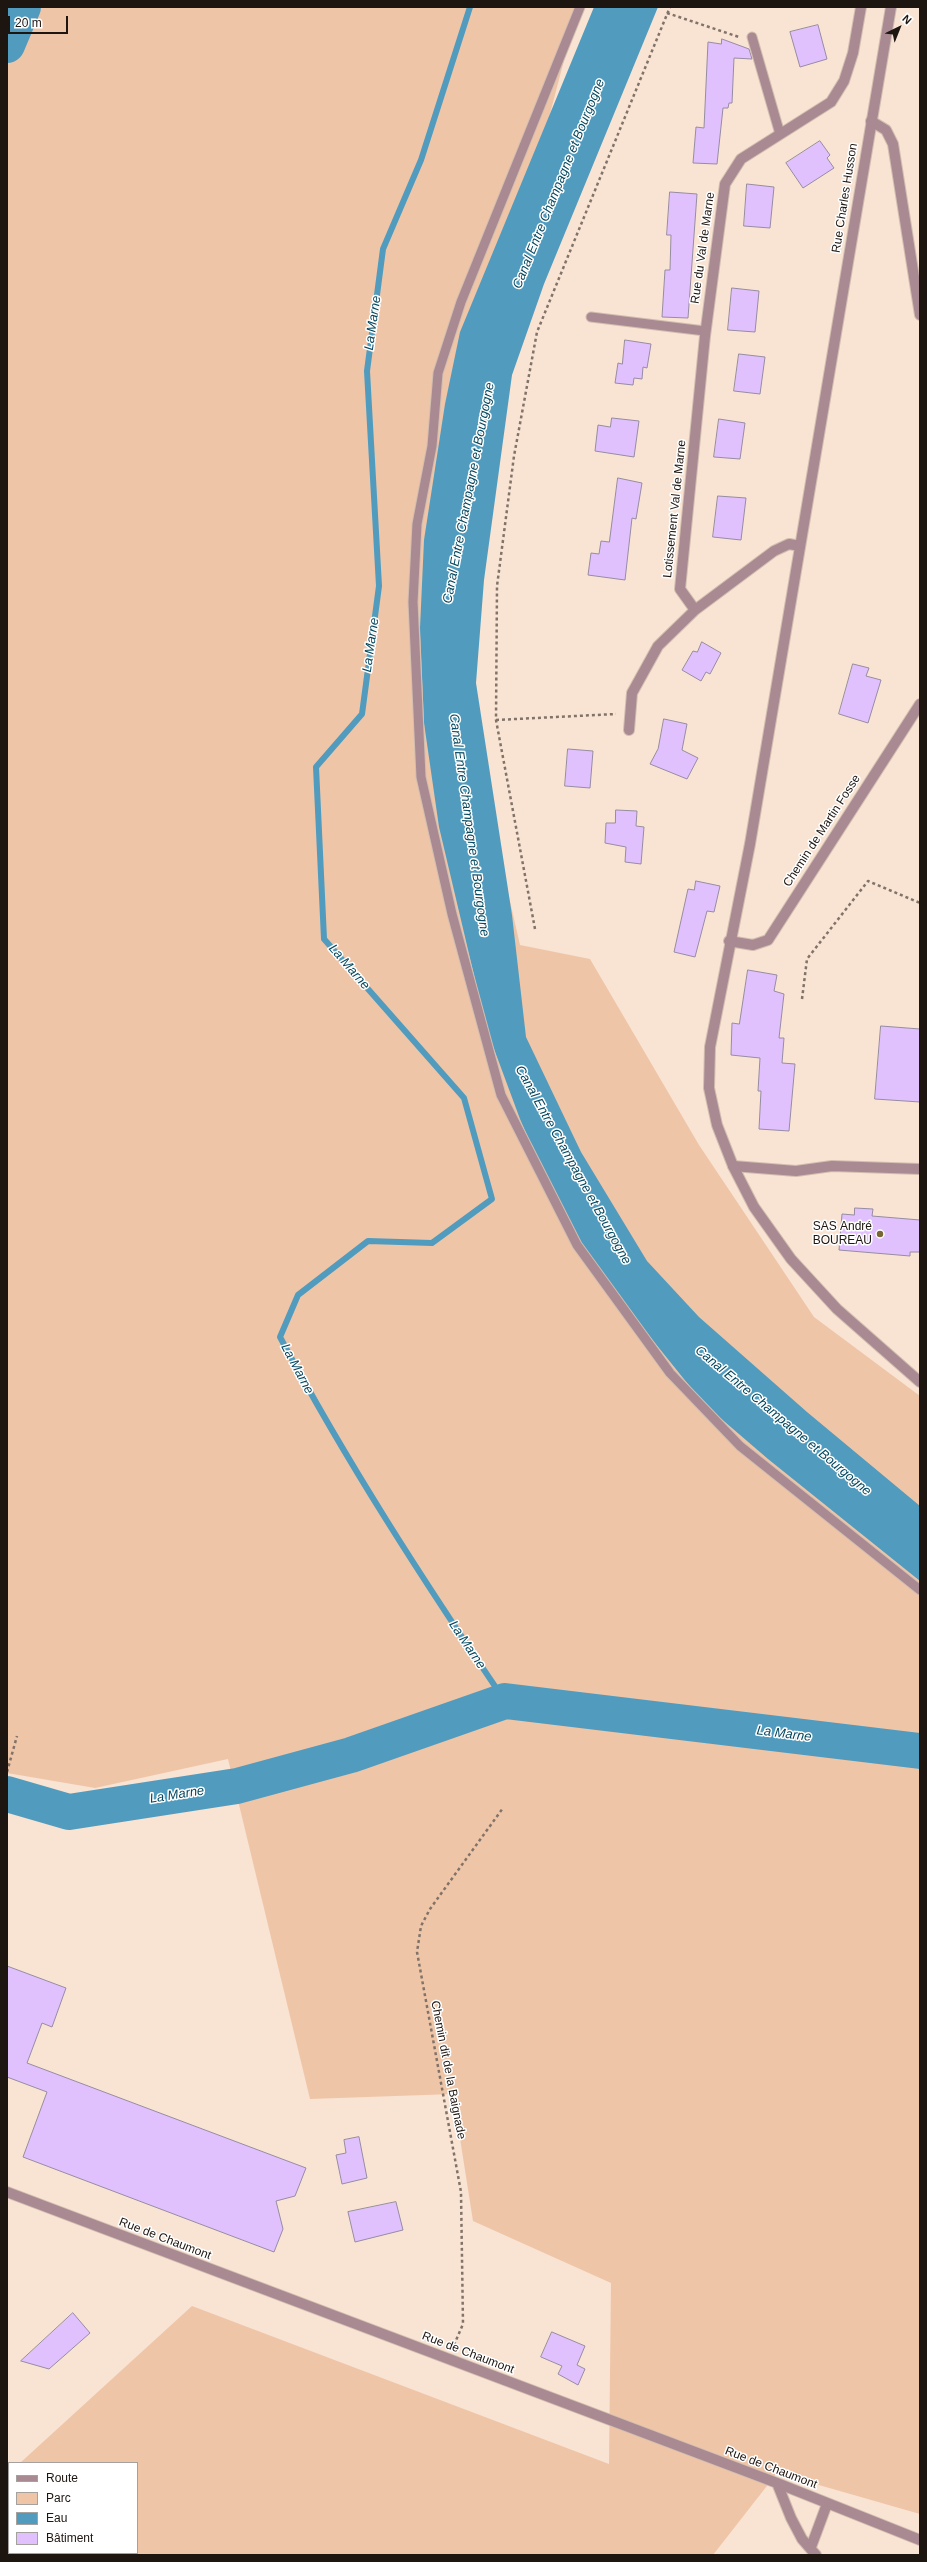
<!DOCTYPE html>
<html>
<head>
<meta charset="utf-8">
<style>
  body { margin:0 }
  #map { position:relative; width:927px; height:2562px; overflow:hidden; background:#f9e3d3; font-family:Helvetica,sans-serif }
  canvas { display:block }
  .frame { position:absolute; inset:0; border:8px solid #1d1510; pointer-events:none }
  .legend { position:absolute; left:8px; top:2462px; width:130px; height:92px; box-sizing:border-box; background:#fff; border:1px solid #a5a19f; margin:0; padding:5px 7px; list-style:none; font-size:12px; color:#1d1510 }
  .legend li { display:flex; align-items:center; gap:8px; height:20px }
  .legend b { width:20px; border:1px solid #a5a19f }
  .north { position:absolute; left:879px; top:8px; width:40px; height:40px; -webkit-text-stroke:3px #fff; paint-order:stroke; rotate:43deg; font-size:11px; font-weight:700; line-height:16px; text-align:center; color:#1d1510 }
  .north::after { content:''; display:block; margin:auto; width:14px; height:18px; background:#1d1510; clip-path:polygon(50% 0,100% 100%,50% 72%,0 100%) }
  .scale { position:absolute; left:8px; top:16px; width:60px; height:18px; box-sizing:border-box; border:2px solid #1d1510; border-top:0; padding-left:5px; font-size:12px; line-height:14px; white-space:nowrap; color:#1d1510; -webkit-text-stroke:3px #fff; paint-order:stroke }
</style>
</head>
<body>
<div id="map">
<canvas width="927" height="2562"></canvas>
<div class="frame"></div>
<ul class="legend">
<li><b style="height:5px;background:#a98992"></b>Route</li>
<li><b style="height:11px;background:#efc5a8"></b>Parc</li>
<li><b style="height:11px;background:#519cbe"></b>Eau</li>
<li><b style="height:11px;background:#e0c1fe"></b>Bâtiment</li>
</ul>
<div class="north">N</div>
<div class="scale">20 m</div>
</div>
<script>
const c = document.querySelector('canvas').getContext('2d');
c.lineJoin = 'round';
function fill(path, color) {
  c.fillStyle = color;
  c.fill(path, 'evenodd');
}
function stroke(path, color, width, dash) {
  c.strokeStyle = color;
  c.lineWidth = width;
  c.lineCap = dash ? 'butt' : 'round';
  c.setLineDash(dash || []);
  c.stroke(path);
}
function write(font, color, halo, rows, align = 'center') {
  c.font = font + ' Helvetica,sans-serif';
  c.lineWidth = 3;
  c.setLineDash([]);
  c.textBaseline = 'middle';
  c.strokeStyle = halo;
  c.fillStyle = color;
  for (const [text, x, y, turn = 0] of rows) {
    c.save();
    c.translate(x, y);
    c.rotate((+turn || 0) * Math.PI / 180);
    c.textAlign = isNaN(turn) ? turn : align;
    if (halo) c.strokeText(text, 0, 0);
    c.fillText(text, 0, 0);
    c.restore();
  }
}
const green = new Path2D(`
  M7 7H578L492 335 469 586 483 783 520 945 590 959 699 1145 814 1317 920 1396V2514L777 2473 713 2555H7V2475L9 2473V2553H137V2463H20L192 2306 609 2464 611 2283 473 2221 453 2094 310 2099 228 1759 95 1788 7 1773Z`);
const water = new Path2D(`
  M594 7H658L544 284 512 375 484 580 476 683 512 915 526 1037 581 1152 647 1261 699 1317 807 1412 920 1506V1581L768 1459 704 1404 622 1302 574 1233 551 1191 520 1119 487 1030 439 827 424 723 420 628 424 540 445 404 460 332Z`);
const stream = new Path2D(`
  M470 7 421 160 383 249 367 371 379 586 362 714 316 767 324 939 464 1098 492 1199 432 1243 368 1241 298 1295 280 1337C347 1463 425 1583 505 1701`);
const river = new Path2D(`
  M7 45 23 7
  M7 1794 69 1812 237 1786 351 1755 505 1701 920 1751`);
const building = new Path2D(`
  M818 25 827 59 800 67 790 32Z
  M722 39 749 49 752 59 734 58 732 103H729L728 108H723L717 164 693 163 696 127 704 128 708 42 721 44Z
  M820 141 830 155 827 158 834 168 803 188 786 163Z
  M747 184 774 187 770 228 744 226Z
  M670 192 697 194 688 318 662 317 665 270H670L671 235H667Z
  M732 288 759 291 755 332 728 330Z
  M625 340 651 344 647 368 643 367 642 379 634 378 633 385 615 383 618 363 622 364Z
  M739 354 765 357 760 394 734 391Z
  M612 418 639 421 634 457 595 451 598 425 610 427Z
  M719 419 745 423 740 459 714 457Z
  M618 478 642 483 636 519 632 518 625 580 588 575 591 553 599 554 601 541 609 542Z
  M718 496 746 498 741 540 713 537Z
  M702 642 721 653 710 674 706 672 701 681 682 670 693 651 697 652Z
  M853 664 869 668 866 676 881 680 868 723 839 714Z
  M664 719 687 724 682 750 698 758 687 779 650 764 658 749Z
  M568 749 593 751 590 788 565 786Z
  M616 810 637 811 636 826 644 827 641 864 625 862 626 847 605 843 606 823H615Z
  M696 881 720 886 714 912 707 911 695 957 674 952 688 889 694 890Z
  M748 970 777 975 774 991 784 994 779 1038H784L782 1063 795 1064 789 1131 759 1129 761 1091H758L760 1058 731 1055 732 1023 739 1024Z
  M881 1026 920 1029V1102L875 1099Z
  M855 1208 873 1209 872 1216 920 1220V1252H910V1256L839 1250 842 1214 854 1215Z
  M7 1966 66 1988 52 2027 42 2023 27 2063 306 2168 295 2196 276 2201 283 2229 274 2252 23 2157 47 2092 7 2077Z
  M359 2137 367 2178 342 2184 336 2155 346 2153 344 2140Z
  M396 2202 403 2230 355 2242 348 2212Z
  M73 2313 90 2333 49 2369 21 2361Z
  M552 2332 585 2346 577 2365 585 2369 578 2385 558 2374 562 2366 541 2357Z`);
const path = new Path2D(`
  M667 13 739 37
  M496 720 616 714
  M535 929 496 720 497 586 514 456 537 332 670 7
  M802 999 807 959 868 881 920 903
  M7 1772 17 1736
  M454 2345 463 2324 461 2192 417 1952 421 1926 430 1909 503 1808`);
const service = new Path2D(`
  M580 7 461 302 438 373 432 446 417 524 413 602 421 777 452 914 501 1095 577 1245 670 1373 740 1446 920 1590
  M752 37 780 134
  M591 317 705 331`);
const minor = new Path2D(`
  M871 121 886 130 893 144 920 315
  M695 610 774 551 789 544 800 546
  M629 730 632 693 658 646 695 610 680 589 705 336 725 184 741 159 831 102 844 81 853 53 861 7
  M729 941 753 945 768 940 920 704
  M733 1166 796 1171 832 1166 920 1169
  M7 2192 777 2483 920 2540
  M777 2483 791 2518 802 2539 816 2555
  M811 2547 827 2504`);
const tertiary = new Path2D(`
  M891 7 750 844 710 1047 709 1088 717 1125 733 1166 754 1207 791 1259 837 1309 920 1382`);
const markers = [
  [880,1234,4,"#786735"]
];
const streetNames = [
  ["Rue Charles Husson",845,198,-81],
  ["Rue du Val de Marne",703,248,-82],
  ["Lotissement Val de Marne",675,509,-84],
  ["Chemin de Martin Fosse",822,831,-57],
  ["Chemin dit de la Baignade",448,2070,79],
  ["Rue de Chaumont",165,2239,21],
  ["Rue de Chaumont",468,2353,21],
  ["Rue de Chaumont",771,2468,21]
];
const poiNames = [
  ["SAS André",872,1227],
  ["BOUREAU",872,1241]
];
const waterNames = [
  ["Canal Entre Champagne et Bourgogne",559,184,-68],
  ["La Marne",373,323,-82],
  ["Canal Entre Champagne et Bourgogne",469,493,-79],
  ["La Marne",371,645,-82],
  ["Canal Entre Champagne et Bourgogne",469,825,82],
  ["La Marne",349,967,49],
  ["Canal Entre Champagne et Bourgogne",573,1165,61],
  ["La Marne",297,1369,62],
  ["Canal Entre Champagne et Bourgogne",783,1421,40],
  ["La Marne",467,1645,56],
  ["La Marne",784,1734,7],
  ["La Marne",177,1795,-9]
];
fill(green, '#efc5a8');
fill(water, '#519cbe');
stroke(stream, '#519cbe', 6);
stroke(river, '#519cbe', 36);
fill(building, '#e0c1fe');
stroke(building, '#968ca1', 1);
stroke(service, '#d1beb0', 11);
stroke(minor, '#d1beb0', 12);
stroke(tertiary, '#d1beb0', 12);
stroke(path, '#827369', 2.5, [3, 3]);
stroke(service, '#a98992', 9);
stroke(minor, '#a98992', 10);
stroke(tertiary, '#a98992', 10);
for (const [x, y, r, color] of markers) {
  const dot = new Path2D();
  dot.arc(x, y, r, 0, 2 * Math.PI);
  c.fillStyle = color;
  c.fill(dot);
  stroke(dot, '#fff', 1.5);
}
write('12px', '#1d1510', '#fff', streetNames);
write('12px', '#1d1510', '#fff', poiNames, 'right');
write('italic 13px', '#05475f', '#fff', waterNames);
</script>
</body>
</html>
